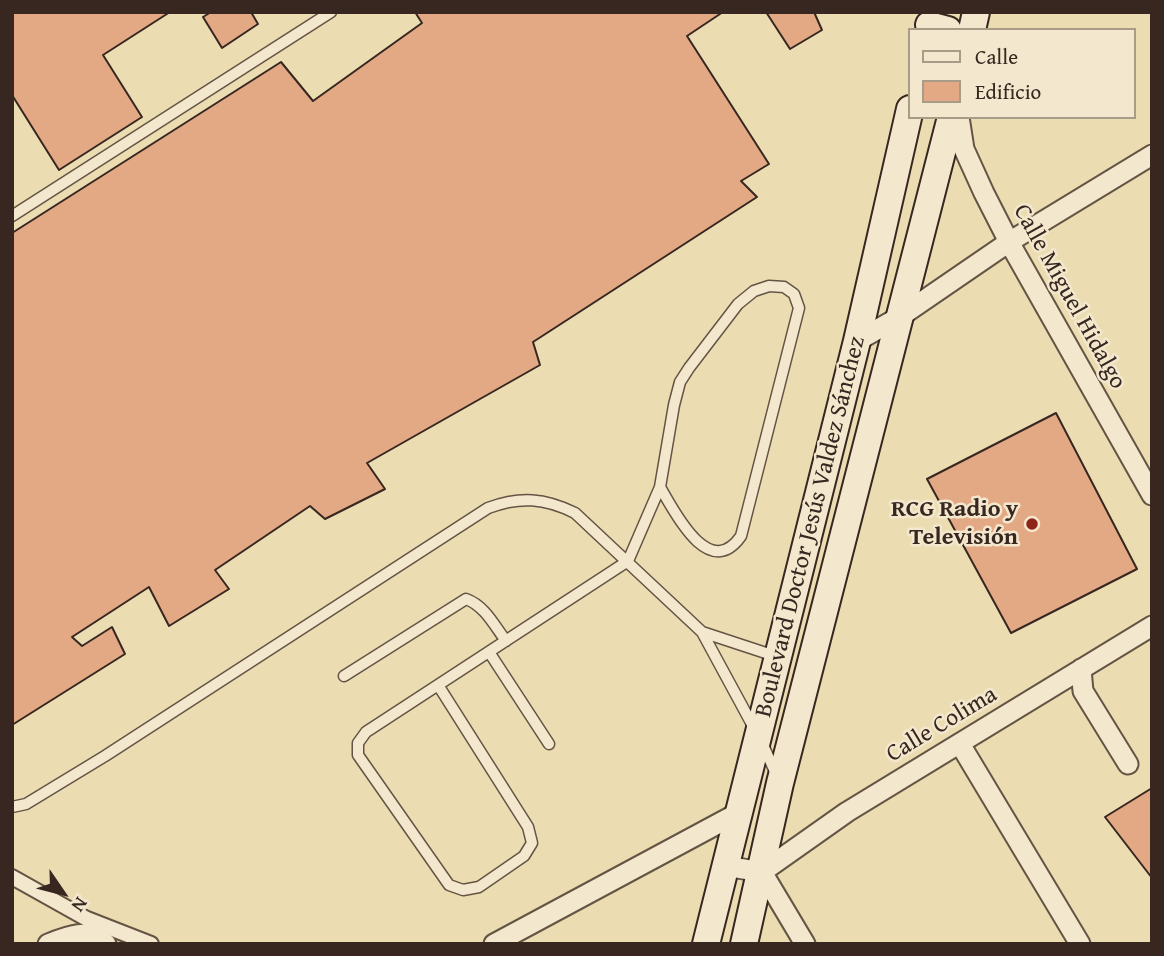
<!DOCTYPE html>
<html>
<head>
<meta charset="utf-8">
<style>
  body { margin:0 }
  #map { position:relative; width:1164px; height:956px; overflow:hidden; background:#ecdcb2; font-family:"Gentium Book Plus",serif }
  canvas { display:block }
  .frame { position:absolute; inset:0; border:14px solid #372720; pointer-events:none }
  .legend { position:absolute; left:908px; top:28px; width:228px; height:91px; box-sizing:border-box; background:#f3e8cd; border:2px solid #a89b88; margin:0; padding:9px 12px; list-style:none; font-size:21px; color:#372720 }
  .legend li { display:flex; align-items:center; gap:14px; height:35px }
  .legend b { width:35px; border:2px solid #a89b88 }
  .north { position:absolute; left:28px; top:858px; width:70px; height:70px; -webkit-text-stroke:5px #f3e8cd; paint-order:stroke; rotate:125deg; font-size:19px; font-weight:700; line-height:28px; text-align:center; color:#372720 }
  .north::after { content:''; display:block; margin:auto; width:24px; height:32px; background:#372720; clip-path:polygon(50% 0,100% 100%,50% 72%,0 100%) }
</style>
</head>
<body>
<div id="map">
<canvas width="1164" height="956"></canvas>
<div class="frame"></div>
<ul class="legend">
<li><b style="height:9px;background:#f3e8cd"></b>Calle</li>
<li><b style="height:19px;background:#e2a984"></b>Edificio</li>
</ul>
<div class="north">N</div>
</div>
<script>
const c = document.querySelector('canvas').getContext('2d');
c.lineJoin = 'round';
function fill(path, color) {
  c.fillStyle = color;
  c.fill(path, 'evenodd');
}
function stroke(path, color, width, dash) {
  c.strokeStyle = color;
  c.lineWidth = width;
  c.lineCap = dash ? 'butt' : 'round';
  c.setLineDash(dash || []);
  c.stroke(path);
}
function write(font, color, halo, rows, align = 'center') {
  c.font = font + ' "Gentium Book Plus",serif';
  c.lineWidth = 5;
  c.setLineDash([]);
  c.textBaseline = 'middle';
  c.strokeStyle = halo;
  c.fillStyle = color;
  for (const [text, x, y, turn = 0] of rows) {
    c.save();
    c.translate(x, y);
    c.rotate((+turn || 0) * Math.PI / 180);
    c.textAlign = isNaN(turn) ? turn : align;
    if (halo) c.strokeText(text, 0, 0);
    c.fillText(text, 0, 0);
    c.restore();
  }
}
const building = new Path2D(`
  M12 12H170L103 55 142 117 59 170 12 95Z
  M211 12H251L258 24 222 48 203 17Z
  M415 12H723L687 36 769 164 741 181 757 197 533 342 540 365 367 463 385 489 325 519 310 506 215 570 229 589 169 626 149 587 72 637 82 646 112 627 125 654 12 725V233L281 62 313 101 422 23Z
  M766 12H814L822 30 790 49Z
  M1056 413 1137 569 1011 633 927 479Z
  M1152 788V878L1105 817Z`);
const service = new Path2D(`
  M12 216 331 12
  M702 632 778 657
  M489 652 549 744
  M344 676 466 599C485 606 494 625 506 641
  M438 685 528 827 532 843 524 856 479 887 463 890 449 885 358 755V743L366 732 628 561 660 487 674 405 680 382 689 368 738 304 754 291 769 286 784 287 794 294 799 308 741 536C709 582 674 511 660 487
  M763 745 777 776
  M12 807 26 804 105 756 488 508C520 496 545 498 575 513L702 632 754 728`);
const pedestrian = new Path2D(`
  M12 877 87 919 151 944`);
const minor = new Path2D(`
  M959 117 964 149 984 193 1009 242 1152 495
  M857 341 901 316 1009 242 1152 155
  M1081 669 1083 691 1128 764
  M960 744 1080 944
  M725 866 762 872 805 944
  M762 872 847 812 1152 626
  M48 944C67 936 90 927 106 944
  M494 944 738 813`);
const secondary = new Path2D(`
  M929 25 948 30
  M972 30 976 12
  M706 944 857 341 910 109
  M744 944 780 783 951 117`);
const markers = [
  [1032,524,7,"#8f2418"]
];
const streetNames = [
  ["Calle Miguel Hidalgo",1069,297,61],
  ["Boulevard Doctor Jesús Valdez Sánchez",811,527,-76],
  ["Calle Colima",942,725,-31]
];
const poiNames = [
  ["RCG Radio y",1018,510],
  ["Televisión",1018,538]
];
fill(building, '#e2a984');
stroke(building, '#372720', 2);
stroke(service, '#645444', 13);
stroke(pedestrian, '#645444', 18);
stroke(minor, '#645444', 23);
stroke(secondary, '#372720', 30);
stroke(service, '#f3e8cd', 10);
stroke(pedestrian, '#f3e8cd', 14);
stroke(minor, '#f3e8cd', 19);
stroke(secondary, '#f3e8cd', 26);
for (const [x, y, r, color] of markers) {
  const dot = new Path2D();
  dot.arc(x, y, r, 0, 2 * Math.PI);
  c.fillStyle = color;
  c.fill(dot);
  stroke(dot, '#f3e8cd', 2.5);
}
write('24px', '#372720', '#f3e8cd', streetNames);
write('bold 24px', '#372720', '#f3e8cd', poiNames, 'right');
</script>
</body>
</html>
